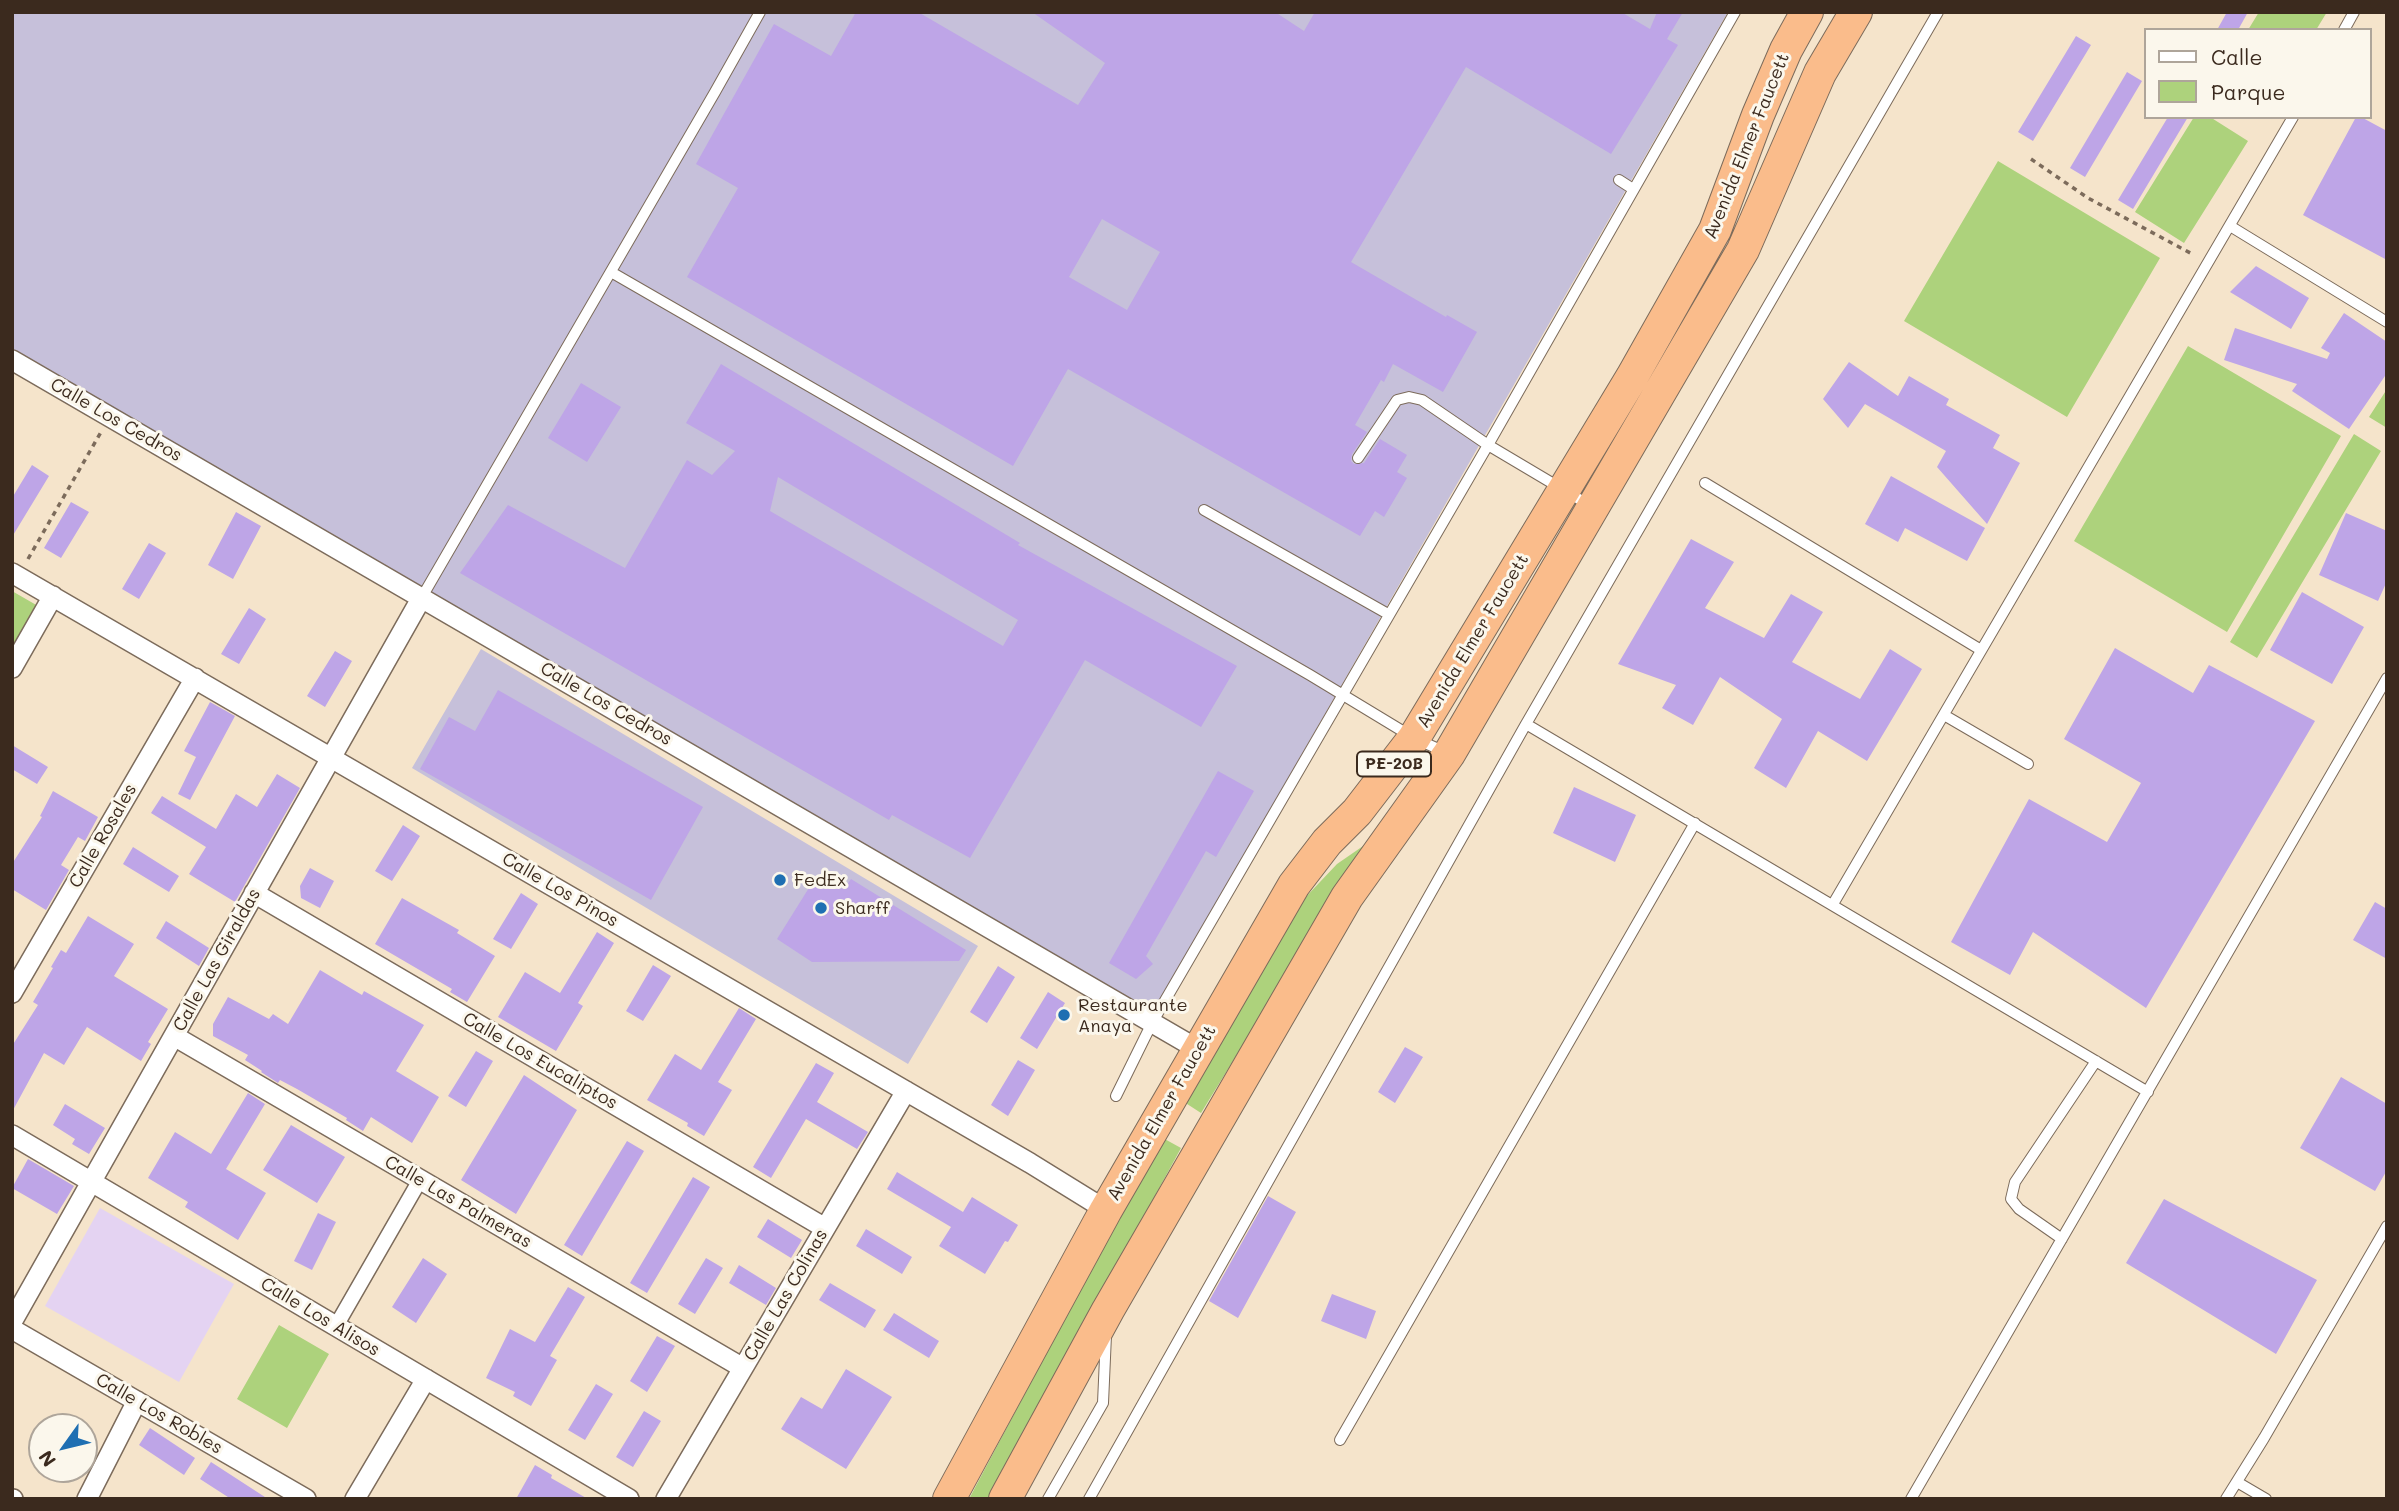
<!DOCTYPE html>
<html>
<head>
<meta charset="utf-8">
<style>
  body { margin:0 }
  #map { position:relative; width:2399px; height:1511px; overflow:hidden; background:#f5e4cb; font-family:Mali,sans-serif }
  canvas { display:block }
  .frame { position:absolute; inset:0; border:14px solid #3b2a1e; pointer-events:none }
  .legend { position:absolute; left:2144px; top:28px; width:228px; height:91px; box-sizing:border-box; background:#fbf7ec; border:2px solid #aea59a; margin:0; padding:9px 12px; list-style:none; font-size:21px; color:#3b2a1e }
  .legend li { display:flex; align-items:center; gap:14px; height:35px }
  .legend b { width:35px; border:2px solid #aea59a }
  .north { position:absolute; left:28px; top:1413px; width:70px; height:70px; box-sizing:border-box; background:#fbf7ec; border:2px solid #aea59a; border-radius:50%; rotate:236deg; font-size:19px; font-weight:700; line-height:28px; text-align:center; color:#3b2a1e }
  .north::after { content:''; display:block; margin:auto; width:24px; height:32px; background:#1f6fb2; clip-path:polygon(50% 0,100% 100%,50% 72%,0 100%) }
</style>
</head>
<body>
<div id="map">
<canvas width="2399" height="1511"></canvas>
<div class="frame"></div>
<ul class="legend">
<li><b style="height:9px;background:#fff"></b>Calle</li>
<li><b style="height:19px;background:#add27c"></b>Parque</li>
</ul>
<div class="north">N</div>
</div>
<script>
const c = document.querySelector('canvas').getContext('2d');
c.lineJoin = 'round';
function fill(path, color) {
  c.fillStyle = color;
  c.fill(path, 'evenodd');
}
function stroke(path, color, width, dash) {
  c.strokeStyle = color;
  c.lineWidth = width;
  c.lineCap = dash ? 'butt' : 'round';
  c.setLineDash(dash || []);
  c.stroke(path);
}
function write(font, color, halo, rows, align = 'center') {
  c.font = font + ' Mali,sans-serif';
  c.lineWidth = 6;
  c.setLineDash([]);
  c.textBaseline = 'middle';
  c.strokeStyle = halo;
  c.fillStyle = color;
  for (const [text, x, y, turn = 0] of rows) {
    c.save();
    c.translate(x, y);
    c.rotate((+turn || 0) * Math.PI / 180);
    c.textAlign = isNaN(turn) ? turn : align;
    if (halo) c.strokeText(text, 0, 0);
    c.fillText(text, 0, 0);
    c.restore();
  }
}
const built = new Path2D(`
  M100 1208 234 1284 179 1382 45 1306Z`);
const industrial = new Path2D(`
  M12 12H1728L1151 1017 12 354Z
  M481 649 978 946 908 1064 412 768Z`);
const green = new Path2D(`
  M2259 12H2327L2316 30H2248Z
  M2194 117H2210L2248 141 2184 243 2135 212Z
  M1998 161 2160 258 2067 417 1904 321Z
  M2188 346 2341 436 2227 632 2074 541Z
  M2387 389V428L2369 417Z
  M2354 434 2381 451 2257 658 2230 642Z
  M12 591 38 606 12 650Z
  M1366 844 1201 1113 1184 1102 1302 901 1337 864Z
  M1161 1137 1181 1148 990 1499H969Z
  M279 1325 329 1354 287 1428 237 1399Z`);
const building = new Path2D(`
  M856 12H918L1078 105 1105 63 1032 12H1275L1304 31 1315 12H1621L1650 29 1657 12H1683L1667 39 1678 45 1611 154 1466 67 1351 262 1446 317 1447 315 1477 332 1443 392 1393 364 1384 382 1381 380 1355 425 1367 432 1352 454 1351 461 1354 464 1364 463 1380 439 1407 455 1397 472 1407 478 1384 517 1375 511 1360 536 1068 369 1013 466 687 277 738 188 696 164 774 24 831 56ZM1102 219 1160 252 1127 310 1069 277Z
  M2227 12H2248L2238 30H2217Z
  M2076 36 2091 45 2033 141 2018 132Z
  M2127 72 2142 81 2085 177 2070 168Z
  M2168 117H2188L2133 209 2118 200Z
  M2356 117H2361L2387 131V260L2303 215Z
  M2256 266 2309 298 2291 329 2230 292Z
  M2344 313 2387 342V373L2349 429 2292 391 2297 384 2224 360 2235 328 2327 359 2330 353 2321 348Z
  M1849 362 1898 396 1909 376 1949 399 1946 405 2000 435 1993 448 2020 463 1987 524 1937 467 1946 451 1865 404 1848 428 1823 399Z
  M721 364 1020 543 1018 545 1237 666 1201 727 1085 660 970 858 892 815 889 820 460 573 508 505 625 568 687 460 712 475 735 451 686 423ZM778 477 1018 620 1003 646 770 511Z
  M581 383 621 407 587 462 548 438Z
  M32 465 49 476 12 537V498Z
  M1891 476 1985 528 1967 561 1905 528 1898 542 1865 524Z
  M71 502 89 512 61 558 44 548Z
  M236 512 261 526 233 579 208 565Z
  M2346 513 2387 531V581L2378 601 2319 575Z
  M1691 539 1734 562 1705 608 1764 638 1791 594 1823 612 1792 662 1860 699 1890 649 1922 669 1867 761 1818 731 1786 788 1754 768 1782 719 1720 677 1693 725 1662 708 1676 685 1618 664Z
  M149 543 166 553 139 599 122 589Z
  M2302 592 2364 627 2332 684 2270 650Z
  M249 608 266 619 239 664 221 654Z
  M2115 648 2193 693 2209 665 2315 721 2146 1008 2033 932 2010 975 1951 942 2029 799 2107 842 2141 783 2064 739Z
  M335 651 352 661 325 707 307 696Z
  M498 690 703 807 651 900 420 769 449 717 475 731Z
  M210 702 235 716 190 800 178 794 196 757 184 751Z
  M12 745 48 767 37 784 12 769Z
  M1218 771 1254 791 1216 857 1206 851 1146 956 1153 964 1136 979 1109 963Z
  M277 774 300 788 235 902 189 874 206 847 151 813 162 796 216 829 236 794 257 807Z
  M1574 787 1636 815 1615 862 1553 833Z
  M53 791 98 817 85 841 78 837 61 865 69 870 46 910 12 889V864L42 817 40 816Z
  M403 825 420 836 392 881 375 871Z
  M133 847 179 876 169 892 123 864Z
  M310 868 334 881 320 908 301 898 300 886Z
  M851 879 966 950 959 961 812 962 777 939 812 883 844 889Z
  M521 893 538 904 511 949 493 939Z
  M402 898 459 930 457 933 495 956 467 1002 450 992 452 989 375 944Z
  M2375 902 2387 909V959L2353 940Z
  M88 916 134 944 114 976 168 1009 148 1042 151 1044 141 1061 87 1027 64 1065 44 1053 12 1112V1046L38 1005 33 1002 53 968 51 967 61 950 66 953Z
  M166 921 209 948 199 966 156 938Z
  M597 932 614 943 578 1003 583 1006 556 1051 498 1017 525 972 560 993Z
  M653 965 671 976 643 1021 626 1011Z
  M998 966 1015 977 987 1023 970 1012Z
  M320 970 362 995 364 991 424 1025 396 1071 439 1097 412 1143 371 1117 363 1131 346 1120 347 1118 297 1089 280 1080 278 1083 261 1072 262 1071 245 1060 248 1055 213 1036V1024L228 997 269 1019 273 1014 288 1024Z
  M1048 992 1065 1003 1037 1049 1020 1038Z
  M739 1008 756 1019 718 1082 732 1090 704 1136 687 1126 688 1123 647 1100 675 1054 701 1070Z
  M1405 1047 1423 1057 1395 1103 1378 1092Z
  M476 1051 493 1061 466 1107 448 1096Z
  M1018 1060 1035 1070 1008 1116 991 1105Z
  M816 1063 834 1073 817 1102 868 1132 857 1149 806 1119 771 1178 753 1167Z
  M524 1075 577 1110 516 1214 461 1180Z
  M2341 1077 2387 1104V1170L2375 1191 2300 1148Z
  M248 1093 265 1104 226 1169 266 1193 238 1240 185 1207 188 1202 148 1178 175 1132 211 1154Z
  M65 1104 105 1128 89 1154 72 1144 75 1139 53 1125Z
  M291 1125 345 1157 317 1203 263 1170Z
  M627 1141 644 1151 582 1256 564 1245Z
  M28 1159 74 1186 57 1214 12 1188Z
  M897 1172 963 1212 972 1197 1018 1225 1008 1242 1005 1241 985 1274 939 1246 951 1227 887 1189Z
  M693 1177 710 1187 647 1293 630 1283Z
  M1268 1196 1296 1212 1238 1318 1209 1301Z
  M2164 1199 2317 1280 2276 1354 2126 1263Z
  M318 1213 336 1222 312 1270 294 1261Z
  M768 1219 802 1240 791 1258 757 1237Z
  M866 1229 912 1257 902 1274 856 1246Z
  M423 1258 447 1274 416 1323 392 1307Z
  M706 1258 723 1268 695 1314 678 1304Z
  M739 1265 776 1288 766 1305 729 1283Z
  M830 1283 876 1310 865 1328 819 1300Z
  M568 1287 585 1297 550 1356 557 1360 531 1406 513 1396 515 1392 486 1378 510 1329 535 1342Z
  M1332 1294 1376 1311 1366 1339 1321 1321Z
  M894 1313 939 1341 929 1358 883 1330Z
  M657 1336 675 1346 647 1392 630 1381Z
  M846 1369 892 1397 846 1469 781 1429 801 1397 822 1409Z
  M596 1384 613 1394 585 1440 568 1430Z
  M644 1411 661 1421 633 1467 616 1457Z
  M150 1428 195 1458 184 1475 139 1445Z
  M211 1462 268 1499H231L200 1479Z
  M535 1465 552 1475 551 1478 588 1499H516Z`);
const path = new Path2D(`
  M2031 159 2088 198 2194 255
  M28 559 101 432`);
const service = new Path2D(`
  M1938 12 1526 724 2148 1092
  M2344 30 2354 12
  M1619 180 1633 189
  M2230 226 2387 322
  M611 272 1310 675 1414 738 1445 752
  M1358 458 1397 400 1409 397 1422 400 1488 445 1589 505
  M1705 483 1981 650
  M1204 510 1388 614
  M422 597 715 92 760 12
  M1944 715 2028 764
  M1833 904 2293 117
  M1116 1096 1152 1023 1488 445 1735 12
  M2062 1239 2019 1209 2011 1199 2015 1182 2096 1061
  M1340 1440 1695 823
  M2237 1482 2266 1499
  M1048 1499 1103 1403 1106 1335
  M1089 1499 1526 724
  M1911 1499 2387 678
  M2226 1499 2264 1438 2387 1226`);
const pedestrian = new Path2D(`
  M336 1326 420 1180`);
const minor = new Path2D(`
  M12 360 1199 1050
  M12 573 1030 1163 1106 1210
  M12 668 53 596
  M254 893 825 1228
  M12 993 195 678
  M174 1036 743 1368
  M12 1135 629 1499
  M12 1322 422 597
  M12 1329 306 1499
  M12 1499H13
  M87 1499 137 1401
  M355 1499 426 1379
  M666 1499 906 1091`);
const trunk = new Path2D(`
  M949 1499 1106 1210 1294 885 1327 842 1357 812 1414 738 1632 377 1715 230 1758 115 1786 50 1807 12
  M1005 1499 1108 1310 1347 897 1449 754 1743 250 1820 73 1856 12`);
const markers = [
  [780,880,7,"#1f6fb2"],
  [821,908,7,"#1f6fb2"],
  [1064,1015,7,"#1f6fb2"]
];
const shields = [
  [1394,764,74]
];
const shieldNames = [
  ["PE-20B",1394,764]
];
const streetNames = [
  ["Avenida Elmer Faucett",1747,146,-68],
  ["Calle Los Cedros",116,420,30],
  ["Avenida Elmer Faucett",1473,641,-59],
  ["Calle Los Cedros",606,704,30],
  ["Calle Rosales",103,836,-60],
  ["Calle Los Pinos",560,890,30],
  ["Calle Las Giraldas",217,960,-61],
  ["Calle Los Eucaliptos",540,1061,30],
  ["Avenida Elmer Faucett",1162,1113,-60],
  ["Calle Las Palmeras",458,1202,30],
  ["Calle Las Colinas",786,1295,-60],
  ["Calle Los Alisos",320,1317,31],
  ["Calle Los Robles",159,1414,30]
];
const poiNames = [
  ["FedEx",794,880],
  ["Sharff",835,908],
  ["Restaurante",1078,1005],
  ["Anaya",1078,1026]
];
fill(built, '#e4d3f2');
fill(industrial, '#c6c0da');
fill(green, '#add27c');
fill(building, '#bea5e7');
stroke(service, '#7c6b5b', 12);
stroke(pedestrian, '#7c6b5b', 17);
stroke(minor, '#7c6b5b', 22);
stroke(trunk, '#7c6b5b', 34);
stroke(path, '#7c6b5b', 3.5, [5, 5]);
stroke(service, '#fff', 10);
stroke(pedestrian, '#fff', 14);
stroke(minor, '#fff', 19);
stroke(trunk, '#fabc8b', 32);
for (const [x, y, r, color] of markers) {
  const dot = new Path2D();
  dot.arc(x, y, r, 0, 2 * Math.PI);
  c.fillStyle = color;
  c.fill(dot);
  stroke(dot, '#fbf7ec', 2.5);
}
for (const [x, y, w] of shields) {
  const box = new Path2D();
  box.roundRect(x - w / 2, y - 12.5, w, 25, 5);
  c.fillStyle = '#fbf7ec';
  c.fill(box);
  stroke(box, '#3b2a1e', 2);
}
write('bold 16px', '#3b2a1e', null, shieldNames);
write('18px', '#3b2a1e', '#fbf7ec', streetNames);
write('18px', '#3b2a1e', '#fbf7ec', poiNames, 'left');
</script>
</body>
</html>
